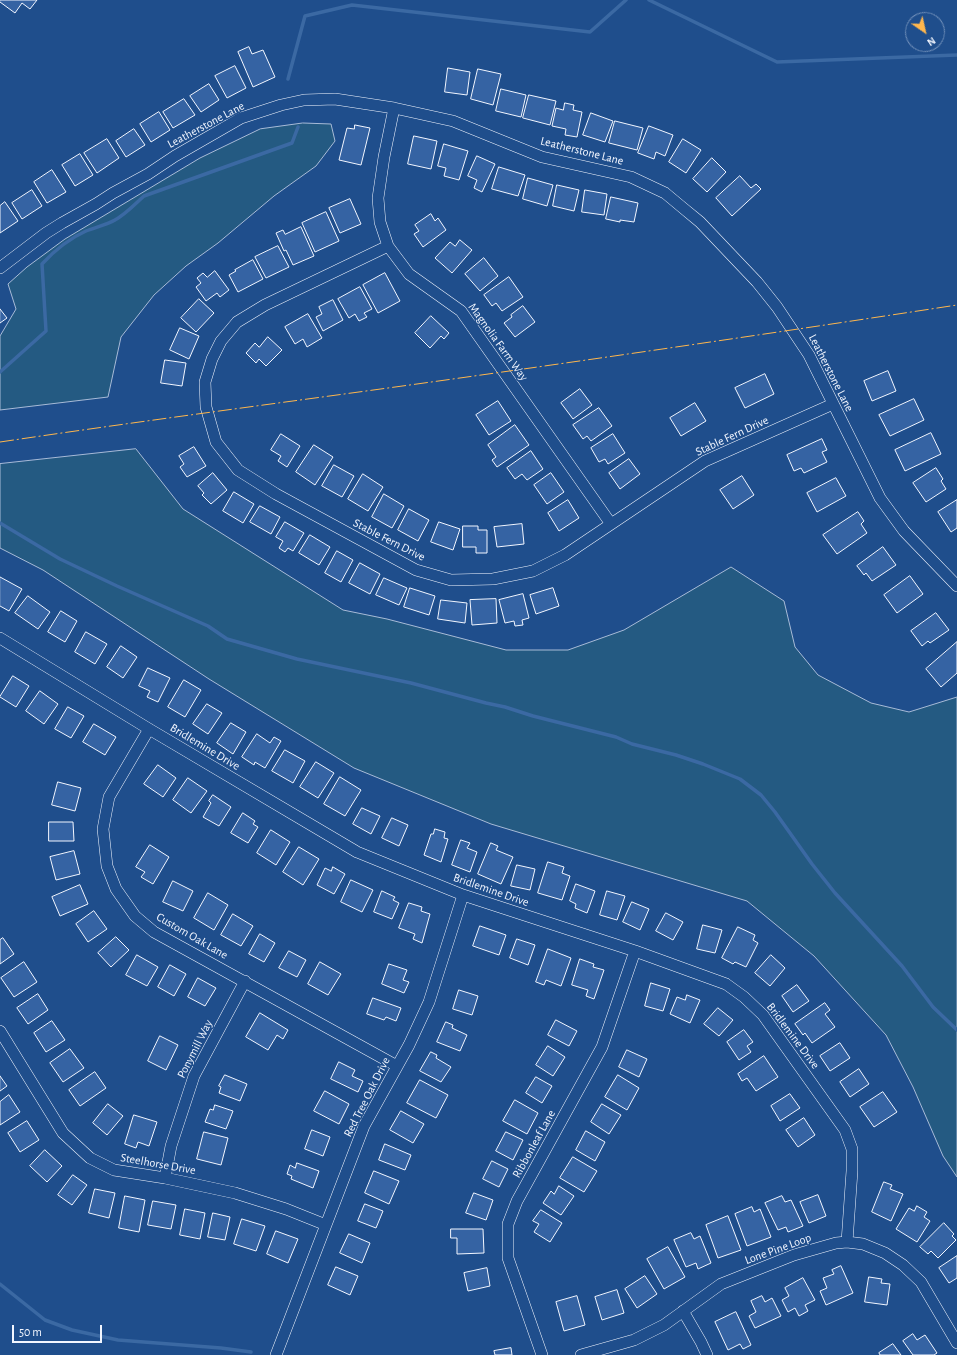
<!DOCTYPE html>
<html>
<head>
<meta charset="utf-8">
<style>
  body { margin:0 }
  #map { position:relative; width:957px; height:1355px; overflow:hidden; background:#1f4e8c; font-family:"Alegreya Sans",sans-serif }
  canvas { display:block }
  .north { position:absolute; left:905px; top:12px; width:40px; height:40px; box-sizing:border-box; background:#1f4e8c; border:1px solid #7391ba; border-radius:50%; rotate:146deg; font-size:11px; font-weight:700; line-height:16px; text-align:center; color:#f2f6ff }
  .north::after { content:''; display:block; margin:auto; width:14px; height:18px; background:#ffb74d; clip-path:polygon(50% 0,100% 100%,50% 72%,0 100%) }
  .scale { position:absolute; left:12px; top:1325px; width:90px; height:18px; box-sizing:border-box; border:2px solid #f2f6ff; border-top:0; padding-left:5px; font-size:12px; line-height:14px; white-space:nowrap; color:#f2f6ff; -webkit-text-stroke:3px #1f4e8c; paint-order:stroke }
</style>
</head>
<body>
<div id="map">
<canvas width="957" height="1355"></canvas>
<div class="north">N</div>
<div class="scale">50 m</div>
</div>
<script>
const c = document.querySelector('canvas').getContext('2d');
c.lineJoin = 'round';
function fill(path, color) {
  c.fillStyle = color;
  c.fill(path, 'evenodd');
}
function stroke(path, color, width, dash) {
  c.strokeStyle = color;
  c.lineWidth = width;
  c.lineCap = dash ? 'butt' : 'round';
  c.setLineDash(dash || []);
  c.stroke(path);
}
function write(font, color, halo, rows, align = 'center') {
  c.font = font + ' "Alegreya Sans",sans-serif';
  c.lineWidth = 3;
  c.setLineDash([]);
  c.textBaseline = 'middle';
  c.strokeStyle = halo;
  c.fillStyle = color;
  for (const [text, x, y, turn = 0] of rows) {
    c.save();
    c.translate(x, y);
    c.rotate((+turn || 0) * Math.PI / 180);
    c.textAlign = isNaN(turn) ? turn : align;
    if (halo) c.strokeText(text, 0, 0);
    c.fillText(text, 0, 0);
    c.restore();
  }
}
const green = new Path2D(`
  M303 123 331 124 335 141 316 166 274 196 218 243 186 266 154 295 121 337 108 397 0 410V336L16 309 8 284 27 267 65 239 200 158 260 129Z
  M136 449 183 509 343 610 387 619 506 650H568L624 630 731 567 784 601 795 647 818 675 871 703 909 712 957 697V1177L943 1156 913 1087 886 1035 814 956 747 901 491 824 354 768 209 679 43 570 0 548V464Z`);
const stream = new Path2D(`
  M649 0 777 62 957 55
  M288 79 305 16 352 5 590 32 626 0
  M0 372 46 331 42 264C55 250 68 239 86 231 96 227 106 225 115 220 126 214 134 205 144 196L292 143 298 127
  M0 523 60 559 117 586 208 626 227 639 297 659 411 683 486 703 505 707 533 716 616 737 632 744 676 755 703 764 740 779 761 795 775 812 812 864 835 893 902 966 933 1007 957 1030
  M0 1284 45 1320 72 1330 118 1340 221 1348 251 1352`);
const building = new Path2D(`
  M0 0H37L30 9 22 3 15 13 0 2Z
  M249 47 252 54 263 50 275 77 253 87 238 52Z
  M235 66 246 88 227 98 215 76Z
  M448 68 470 72 467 95 445 92Z
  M478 69 501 74 493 105 471 99Z
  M209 84 219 100 201 112 190 96Z
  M501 89 526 95 521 117 496 111Z
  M529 95 556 101 550 125 523 118Z
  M184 99 195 115 173 128 163 112Z
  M565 103 574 105 573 110 582 112 577 137 565 135 566 129 552 126 556 108 563 110Z
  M159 112 170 130 151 142 140 124Z
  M591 113 613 121 605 142 583 135Z
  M615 121 643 128 637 150 609 143Z
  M355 125 370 128 361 165 339 160 347 128 354 129Z
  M649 126 673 135 665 156 656 152 654 159 638 153Z
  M134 129 145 145 126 157 116 141Z
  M414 136 437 141 431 169 408 164Z
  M107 139 119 158 97 173 84 153Z
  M683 139 701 150 686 173 669 162Z
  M444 144 468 151 459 180 444 176 446 168 438 166Z
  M80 154 93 175 75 186 62 165Z
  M477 156 495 164 482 192 474 188 477 180 468 176Z
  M712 158 726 172 707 192 693 179Z
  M499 167 525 175 518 196 492 189Z
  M52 170 66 192 47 203 34 182Z
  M740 176 751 188 756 184 761 189 732 216 716 198Z
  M528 178 553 185 547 206 523 199Z
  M557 185 579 190 574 211 553 206Z
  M32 190 42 206 22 219 12 203Z
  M585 190 607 194 604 215 582 212Z
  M611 197 638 203 634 222 620 220V222L606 219Z
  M350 199 361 224 340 233 329 208Z
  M5 202 18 221 0 233V206Z
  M326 212 339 241 315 252 302 223Z
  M431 214 435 221 438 218 446 230 423 247 414 234 419 231 415 225Z
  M301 227 314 256 293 265 286 250 284 251 276 233 283 230 285 234Z
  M460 240 472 250 452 273 435 258 450 242 455 246Z
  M278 246 289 267 266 278 255 257Z
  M484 258 498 276 480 291 465 274Z
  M253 260 263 279 238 292 229 275 236 271 235 270Z
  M215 271 229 290 220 297 217 293 206 301 196 287 201 283 197 278 203 273 207 277Z
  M385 273 400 301 378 313 363 285Z
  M509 277 523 297 502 311 496 303 492 306 484 295Z
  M360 287 372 309 364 313 367 317 359 321 355 314 349 318 338 299Z
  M199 299 214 313 196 332 181 318Z
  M333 300 343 320 323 331 316 317 322 314 319 307Z
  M523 306 535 322 515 337 504 323 512 317 511 315Z
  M0 309 7 318 0 323Z
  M308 314 322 338 307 347 303 339 295 344 285 327Z
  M431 316 449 333 444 339 441 336 430 348 415 333Z
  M180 328 199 336 189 359 170 350Z
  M268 337 282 350 266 366 259 359 256 363 246 353 255 343 259 347Z
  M165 360 186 363 182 386 161 383Z
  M888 371 896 391 872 401 864 381Z
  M765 374 774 394 745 408 735 388Z
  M580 389 592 405 573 419 561 403Z
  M914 399 924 420 890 436 879 415Z
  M498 401 511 421 489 435 476 415Z
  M695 403 706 421 681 436 670 418Z
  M599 408 612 426 591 441 587 436 583 439 573 425Z
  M515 425 529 445 497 467 492 460 496 457 488 445Z
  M931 433 941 454 905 471 895 450Z
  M281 434 300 446 287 467 278 461 281 456 271 450Z
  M613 434 625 453 608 464 605 459 599 462 591 448Z
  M822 439 827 450 822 452 827 462 804 473 801 468 794 471 787 455Z
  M314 445 333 457 315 485 296 472Z
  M194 447 206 466 187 477 180 467 184 464 179 456Z
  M531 451 543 469 527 480 522 474 515 479 507 468Z
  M629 459 640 474 620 489 609 473Z
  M334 465 354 476 342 497 322 486Z
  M936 468 943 479 941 481 946 489 926 502 913 483Z
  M213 473 227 490 211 504 202 495 204 493 198 486Z
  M551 473 564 492 547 504 534 485Z
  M363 474 383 487 368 511 348 499Z
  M742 476 754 495 733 509 720 490Z
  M836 478 846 496 817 512 807 493Z
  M234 492 254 504 243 523 223 511Z
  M384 494 404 506 392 528 372 517Z
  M568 500 579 518 559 531 548 513Z
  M957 500V528L951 532 938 512Z
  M260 506 280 517 271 534 250 522Z
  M409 509 429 520 418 541 398 530Z
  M858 512 864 521 861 524 867 533 837 554 823 535Z
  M285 522 304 533 293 551 288 548 285 552 279 548 283 541 276 537Z
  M439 522 460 529 453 550 431 542Z
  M522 524 524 544 497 547 494 527Z
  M463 526H478V530H487V553H476V547H463Z
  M310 535 330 547 319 565 299 553Z
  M883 547 896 565 872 581 866 573 864 575 857 566Z
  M337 551 353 560 341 582 325 573Z
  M360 563 380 574 370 594 349 583Z
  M910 576 923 594 897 613 884 595Z
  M0 577 22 589 9 611 0 606Z
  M384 578 407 588 399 605 376 595Z
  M410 588 435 596 429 615 404 607Z
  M553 588 559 606 536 614 530 595Z
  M523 594 529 618 522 620 523 625 515 626 514 621 505 623 499 600Z
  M28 596 50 612 38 629 15 613Z
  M496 599 497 623 472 625 470 600Z
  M441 600 467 603 465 623 438 619Z
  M61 611 77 621 65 642 48 632Z
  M936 613 949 630 930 643 928 641 922 646 911 631Z
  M86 632 107 644 95 664 75 652Z
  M957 642V673L941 687 926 669Z
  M121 646 137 657 123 678 107 667Z
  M148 668 170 678 158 702 147 697 150 691 139 686Z
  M13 676 29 686 16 707 0 697Z
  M184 680 201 690 185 717 168 707Z
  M40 691 58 704 44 724 26 711Z
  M207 704 222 713 208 734 193 724Z
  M68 707 84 716 71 738 55 729Z
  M231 723 246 732 233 754 217 743Z
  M94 724 116 737 105 755 83 742Z
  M257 734 270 743 274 737 281 741 265 768 255 762 254 765 242 757Z
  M285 750 305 761 293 783 272 771Z
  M316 762 334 773 318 798 300 787Z
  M158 765 176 778 163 797 144 784Z
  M340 777 361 790 345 816 324 804Z
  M188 778 207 791 191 813 173 800Z
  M58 782 81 788 75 811 52 805Z
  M213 795 231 807 219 826 203 817 211 803 209 801Z
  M362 808 380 816 371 834 353 824Z
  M243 813 255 821 253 824 258 827 248 843 231 833Z
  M392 818 408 825 399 846 382 838Z
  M49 822H73L74 841H49Z
  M435 829 445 832 444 838 448 839 441 862 424 855 431 834H433Z
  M271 830 290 842 276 865 257 853Z
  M461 840 470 843 467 848 477 852 470 872 452 865Z
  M491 843 498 846 496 850 513 857 501 884 478 874Z
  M150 845 169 857 153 884 141 877 145 872 136 867Z
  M299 847 319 859 303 885 283 872Z
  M74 851 80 874 56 880 50 857Z
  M548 862 564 867 562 873 570 876 562 900 538 893Z
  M517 865 535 869 530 890 511 886Z
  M333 867 345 874 334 894 317 885 325 868 331 871Z
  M351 880 373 890 362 912 341 902Z
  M173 881 193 891 183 911 163 902Z
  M576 884 595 891 587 913 575 908 576 904 570 901Z
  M80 885 88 904 60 916 52 897Z
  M382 891 395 897 393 900 399 903 392 919 374 912Z
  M607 891 625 896 617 920 600 915Z
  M208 893 228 905 214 930 194 918Z
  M632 902 649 909 640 930 623 922Z
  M409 903 422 907 421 911 430 914 422 943 413 939 415 934 399 928Z
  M94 911 107 929 88 942 76 924Z
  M666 913 683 922 673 940 656 931Z
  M233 914 253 926 241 946 221 935Z
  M703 925 722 930 715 953 697 949Z
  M480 926 506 935 499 955 473 946Z
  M738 927 755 935 753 940 758 943 746 967 735 962 733 964 722 958Z
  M260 934 275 943 264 962 249 954Z
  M116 937 129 950 111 967 98 953Z
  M3 938 14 954 0 964V940Z
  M517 939 535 945 528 965 510 958Z
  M548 949 571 958 561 986 546 980 544 985 536 982Z
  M289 951 306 960 297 977 279 968Z
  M137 955 158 967 147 986 126 975Z
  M771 955 785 968 770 986 755 973Z
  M580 959 594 964 593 967 604 970 594 999 586 996 588 990 572 985Z
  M24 962 37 982 14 997 1 978Z
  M320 962 341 974 328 995 308 984Z
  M389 964 407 970 403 980 409 982 404 993 382 984Z
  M170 965 186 974 174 996 158 987Z
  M198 978 216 988 205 1006 188 997Z
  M651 983 670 989 663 1011 645 1006Z
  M797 985 809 1001 793 1012 782 996Z
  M459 990 478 996 472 1015 453 1009Z
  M38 994 48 1010 28 1024 17 1008Z
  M687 995 700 1000 690 1023 670 1014 677 997 685 1000Z
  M373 998 401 1008 396 1021 386 1017 384 1020 367 1014Z
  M825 1003 830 1010 825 1014 835 1027 812 1043 805 1033 803 1035 795 1024Z
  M718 1008 733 1020 719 1036 704 1024Z
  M260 1013 288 1030 283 1039 277 1035 268 1050 246 1037Z
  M556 1020 577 1031 569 1046 548 1035Z
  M52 1021 65 1040 46 1052 34 1033Z
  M446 1022 453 1025 452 1028 467 1035 460 1051 437 1042Z
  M744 1030 753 1042 747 1046 751 1052 739 1060 727 1042Z
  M160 1036 178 1045 166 1070 148 1061Z
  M840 1043 850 1058 830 1071 820 1056Z
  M548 1046 565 1057 553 1076 536 1065Z
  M70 1049 84 1068 63 1082 50 1063Z
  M627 1050 647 1059 639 1077 619 1067Z
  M431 1052 437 1055 436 1058 451 1067 441 1082 420 1071Z
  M764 1056 778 1077 756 1091 747 1078 742 1081 738 1074Z
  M339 1062 355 1070 352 1076 363 1081 358 1092 331 1079Z
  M859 1069 869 1084 850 1097 840 1082Z
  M95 1072 106 1088 80 1106 69 1090Z
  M225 1075 247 1084 240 1101 219 1093 221 1087 219 1086Z
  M618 1075 639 1088 627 1110 605 1097Z
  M0 1076 7 1086 0 1091Z
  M536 1077 552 1086 542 1103 526 1093Z
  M420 1080 448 1095 436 1118 407 1103Z
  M325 1091 349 1104 339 1124 314 1111Z
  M883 1092 897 1112 874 1127 860 1107Z
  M790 1094 800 1108 780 1121 771 1106Z
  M9 1095 20 1112 0 1125V1102Z
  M515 1100 538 1113 527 1134 503 1121Z
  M108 1104 123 1116 107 1135 93 1123Z
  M602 1104 621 1115 609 1134 591 1122Z
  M215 1105 233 1111 226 1129 205 1122 210 1109 213 1110Z
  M401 1111 424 1124 413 1143 390 1130Z
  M134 1115 157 1122 149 1146 138 1142 136 1148 125 1144Z
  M804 1118 815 1135 798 1147 786 1130Z
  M27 1121 39 1140 20 1152 8 1133Z
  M312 1130 330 1137 323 1156 305 1149Z
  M586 1131 605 1142 595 1161 576 1150Z
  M204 1132 228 1138 221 1165 197 1159Z
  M506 1132 523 1140 513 1160 496 1151Z
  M385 1144 411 1155 405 1170 379 1160Z
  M45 1150 62 1166 47 1182 30 1166Z
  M573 1157 597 1171 584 1192 560 1178Z
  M492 1161 508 1169 499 1187 483 1179Z
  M297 1163 319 1171 313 1188 291 1179 292 1176 287 1174 290 1165 295 1168Z
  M374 1171 399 1181 389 1204 365 1193Z
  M73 1175 87 1185 72 1205 58 1195Z
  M884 1182 892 1185 890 1189 903 1194 891 1221 872 1212Z
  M559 1186 574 1196 561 1215 543 1203 551 1191 554 1194Z
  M95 1189 115 1193 109 1218 89 1213Z
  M474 1193 493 1200 486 1220 466 1213Z
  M818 1195 826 1216 809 1223 800 1202Z
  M125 1196 145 1200 139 1232 119 1228Z
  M782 1196 785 1202 791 1200 803 1226 788 1232 786 1227 778 1230 765 1203Z
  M153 1201 176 1205 171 1229 148 1225Z
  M365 1204 383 1211 376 1228 358 1221Z
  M917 1206 927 1212 924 1217 930 1221 917 1242 896 1229 909 1208 914 1211Z
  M752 1207 754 1212 760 1209 771 1237 747 1246 735 1214Z
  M185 1209 205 1213 200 1239 180 1235Z
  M541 1210 562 1223 550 1242 534 1232 539 1224 533 1221Z
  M213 1213 230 1217 225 1240 208 1237Z
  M728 1216 741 1250 718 1258 706 1225Z
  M242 1219 265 1226 256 1251 234 1244Z
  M944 1223 954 1234 952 1236 956 1240 938 1258 931 1251 928 1254 920 1247Z
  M451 1229H483L484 1253 457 1254V1238H451Z
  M276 1231 298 1239 288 1263 267 1254Z
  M691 1233 694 1239 700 1236 711 1263 698 1269 696 1263 686 1267 674 1240Z
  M349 1234 370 1243 362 1263 340 1253Z
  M668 1247 685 1277 664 1289 647 1259Z
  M957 1256V1278L949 1283 939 1268Z
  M841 1266 853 1293 826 1305 820 1291 827 1288 823 1278 834 1274 832 1270Z
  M336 1267 358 1276 350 1295 328 1285Z
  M487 1268 490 1286 468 1291 464 1273Z
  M645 1276 657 1294 637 1308 625 1289Z
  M869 1277 882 1279 881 1283 890 1284 887 1305 865 1302Z
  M803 1278 815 1300 805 1305 808 1311 799 1316 795 1308 788 1312 782 1300 789 1296 785 1288Z
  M617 1290 624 1313 602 1320 595 1297Z
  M577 1296 585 1325 564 1331 556 1302Z
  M762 1296 765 1302 772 1298 781 1316 755 1328 749 1316 756 1312 751 1301Z
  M736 1312 751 1345 743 1349 740 1344 728 1350 715 1322Z
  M913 1334 917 1340 925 1335 937 1353 934 1355H913L903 1341Z
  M893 1344 901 1355H880L879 1353Z
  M511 1348 512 1355H495L494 1351Z`);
const minor = new Path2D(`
  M394 108 384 157 378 198 380 222 388 246 409 274 461 311 611 524
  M388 246 265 305 237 322 221 341 212 359 205 382 206 407 216 442 238 470 276 494 416 570 451 580 493 579 533 571 565 555 705 461 833 404
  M0 268 46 233 62 223 96 204 113 193 148 174 175 156 241 118 281 105 304 100 335 99 394 108 453 121 542 157 631 177 665 193 683 208 700 222 757 282 777 307 809 355 880 498 904 531 957 586
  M0 638 149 729 357 852 463 895 635 951 726 984 744 997 763 1015 845 1130 852 1149V1171L847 1242
  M149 729 109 797 103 829 107 866 116 889 135 916 154 932 397 1066
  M0 1031 63 1133 90 1158 114 1170 165 1178 235 1193 286 1209 326 1225
  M165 1178 171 1146 194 1076 245 981
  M683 1311 701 1342 707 1355
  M276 1355 364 1126 409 1045 429 1002 463 895
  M542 1355 508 1258V1224L517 1201 602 1047 635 951
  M581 1355 634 1340 664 1325 721 1284 794 1255 836 1243 847 1242 863 1244 885 1253 903 1265 921 1282 957 1343`);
const power = new Path2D(`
  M0 442C155 419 311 399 467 377 630 354 794 330 957 305`);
const streetNames = [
  ["Leatherstone Lane",206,125,-28],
  ["Leatherstone Lane",582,151,14],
  ["Magnolia Farm Way",498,342,54],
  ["Leatherstone Lane",831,373,63],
  ["Stable Fern Drive",732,436,-25],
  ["Stable Fern Drive",389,540,27],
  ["Bridlemine Drive",205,747,31],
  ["Bridlemine Drive",491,890,19],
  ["Custom Oak Lane",192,936,30],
  ["Bridlemine Drive",793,1036,53],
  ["Ponymill Way",195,1049,-63],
  ["Red Tree Oak Drive",367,1097,-63],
  ["Ribbonleaf Lane",534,1144,-61],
  ["Steelhorse Drive",158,1164,10],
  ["Lone Pine Loop",778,1249,-20]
];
fill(green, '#245a82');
stroke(green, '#a8bbd7', 1);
stroke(stream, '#3b69a3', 3.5);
fill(building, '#3563a3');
stroke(building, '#f2f6ff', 1);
stroke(minor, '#f2f6ff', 12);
stroke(minor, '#1f4e8c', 11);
stroke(power, '#ffb74d', 1, [14, 3, 2, 3]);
write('12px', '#f2f6ff', '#1f4e8c', streetNames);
</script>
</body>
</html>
